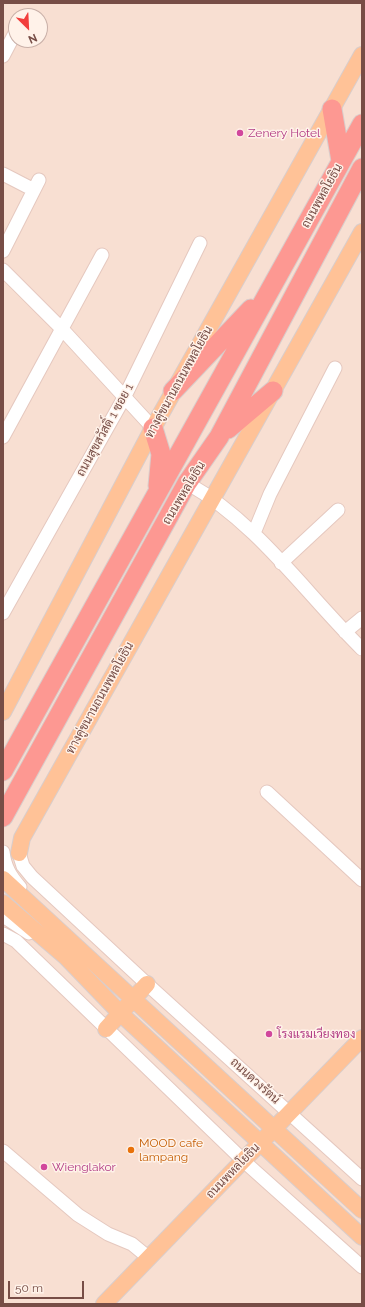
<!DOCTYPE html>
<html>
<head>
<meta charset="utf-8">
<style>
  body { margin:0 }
  #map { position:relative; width:365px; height:1307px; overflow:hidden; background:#feede1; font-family:Raleway,sans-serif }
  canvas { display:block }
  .frame { position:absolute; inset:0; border:4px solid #774d46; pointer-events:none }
  .north { position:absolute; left:8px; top:8px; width:40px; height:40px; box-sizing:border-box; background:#fff2e9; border:1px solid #c9b0a8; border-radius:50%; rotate:156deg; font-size:11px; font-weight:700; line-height:16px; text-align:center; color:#774d46 }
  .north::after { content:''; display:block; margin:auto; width:14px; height:18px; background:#f23e3c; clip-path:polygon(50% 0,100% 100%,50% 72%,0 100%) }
  .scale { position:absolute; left:8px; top:1281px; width:76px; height:18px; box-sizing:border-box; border:2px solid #774d46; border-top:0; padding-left:5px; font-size:12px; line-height:14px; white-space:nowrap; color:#774d46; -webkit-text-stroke:3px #fff2e9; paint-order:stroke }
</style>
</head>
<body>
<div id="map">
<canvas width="365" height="1307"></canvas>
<div class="frame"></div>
<div class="north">N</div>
<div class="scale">50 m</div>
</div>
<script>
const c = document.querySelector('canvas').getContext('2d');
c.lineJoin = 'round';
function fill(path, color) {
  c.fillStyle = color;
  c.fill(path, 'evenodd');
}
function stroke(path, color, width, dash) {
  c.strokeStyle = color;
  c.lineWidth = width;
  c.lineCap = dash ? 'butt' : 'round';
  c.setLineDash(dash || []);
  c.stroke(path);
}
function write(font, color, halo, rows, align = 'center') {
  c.font = font + ' Raleway,Sarabun,sans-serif';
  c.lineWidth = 3;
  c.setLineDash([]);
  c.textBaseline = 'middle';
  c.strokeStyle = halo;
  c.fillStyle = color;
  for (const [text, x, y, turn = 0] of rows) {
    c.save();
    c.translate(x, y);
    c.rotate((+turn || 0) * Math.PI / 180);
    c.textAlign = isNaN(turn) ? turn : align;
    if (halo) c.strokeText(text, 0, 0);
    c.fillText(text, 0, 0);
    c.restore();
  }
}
const residential = new Path2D(`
  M3 3H362V1304H3ZM16 16H40V40H16Z`);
const minor = new Path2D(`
  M3 56 15 33
  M3 174 34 190
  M3 251 39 180
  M3 270 62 329 153 428
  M3 437 102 255
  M187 483C258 523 305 593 362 649
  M254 533 270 494 335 368
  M281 563 338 510
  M3 613 125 396 200 243
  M345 632 362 618
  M267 792 362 880
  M3 852C5 867 10 876 20 887
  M19 853 23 866 32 877 147 984 362 1179
  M3 916 29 933
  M3 934 16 941 247 1164 362 1267
  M3 1151 78 1215 108 1234 132 1244 149 1258`);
const major = new Path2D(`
  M3 712 153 428 362 55
  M19 853 22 838 362 232
  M3 879 362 1210
  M3 903 66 957 120 1013 362 1237
  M106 1029 147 984
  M104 1304 362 1038`);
const highway = new Path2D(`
  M332 109 341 161
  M173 391 251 309
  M153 428 161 454 158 486
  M228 429 273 391
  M3 771 362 124
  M3 817 187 483 219 437 362 168`);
const markers = [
  [240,133,4,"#d1479c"],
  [269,1034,4,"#d1479c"],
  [131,1150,4,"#e8710a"],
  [44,1167,4,"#d1479c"]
];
const hotelNames = [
  ["Zenery Hotel",248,133],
  ["โรงแรมเวียงทอง",277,1034],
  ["Wienglakor",52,1167]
];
const streetNames = [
  ["ถนนพหลโยธิน",322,196,-61],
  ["ทางคู่ขนานถนนพหลโยธิน",179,382,-61],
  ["ถนนสุขสวัสดิ์ 1 ซอย 1",105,430,-61],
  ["ถนนพหลโยธิน",184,493,-59],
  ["ทางคู่ขนานถนนพหลโยธิน",100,698,-61],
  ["ถนนดวงรัตน์",255,1081,42],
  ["ถนนพหลโยธิน",233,1171,-46]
];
const foodNames = [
  ["MOOD cafe",139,1143],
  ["lampang",139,1157]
];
fill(residential, '#f8dfd2');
stroke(minor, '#e5c8bf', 15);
stroke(major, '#d9cdcb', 18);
stroke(highway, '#d9cdcb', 21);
stroke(minor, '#fff', 13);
stroke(major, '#ffc297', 16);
stroke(highway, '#fd9892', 19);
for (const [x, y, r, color] of markers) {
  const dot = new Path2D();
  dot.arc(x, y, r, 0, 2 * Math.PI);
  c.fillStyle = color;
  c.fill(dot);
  stroke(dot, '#fff2e9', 1.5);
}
write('12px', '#b23c85', '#fff2e9', hotelNames, 'left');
write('12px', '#774d46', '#fff2e9', streetNames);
write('12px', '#c56008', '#fff2e9', foodNames, 'left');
</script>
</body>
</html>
